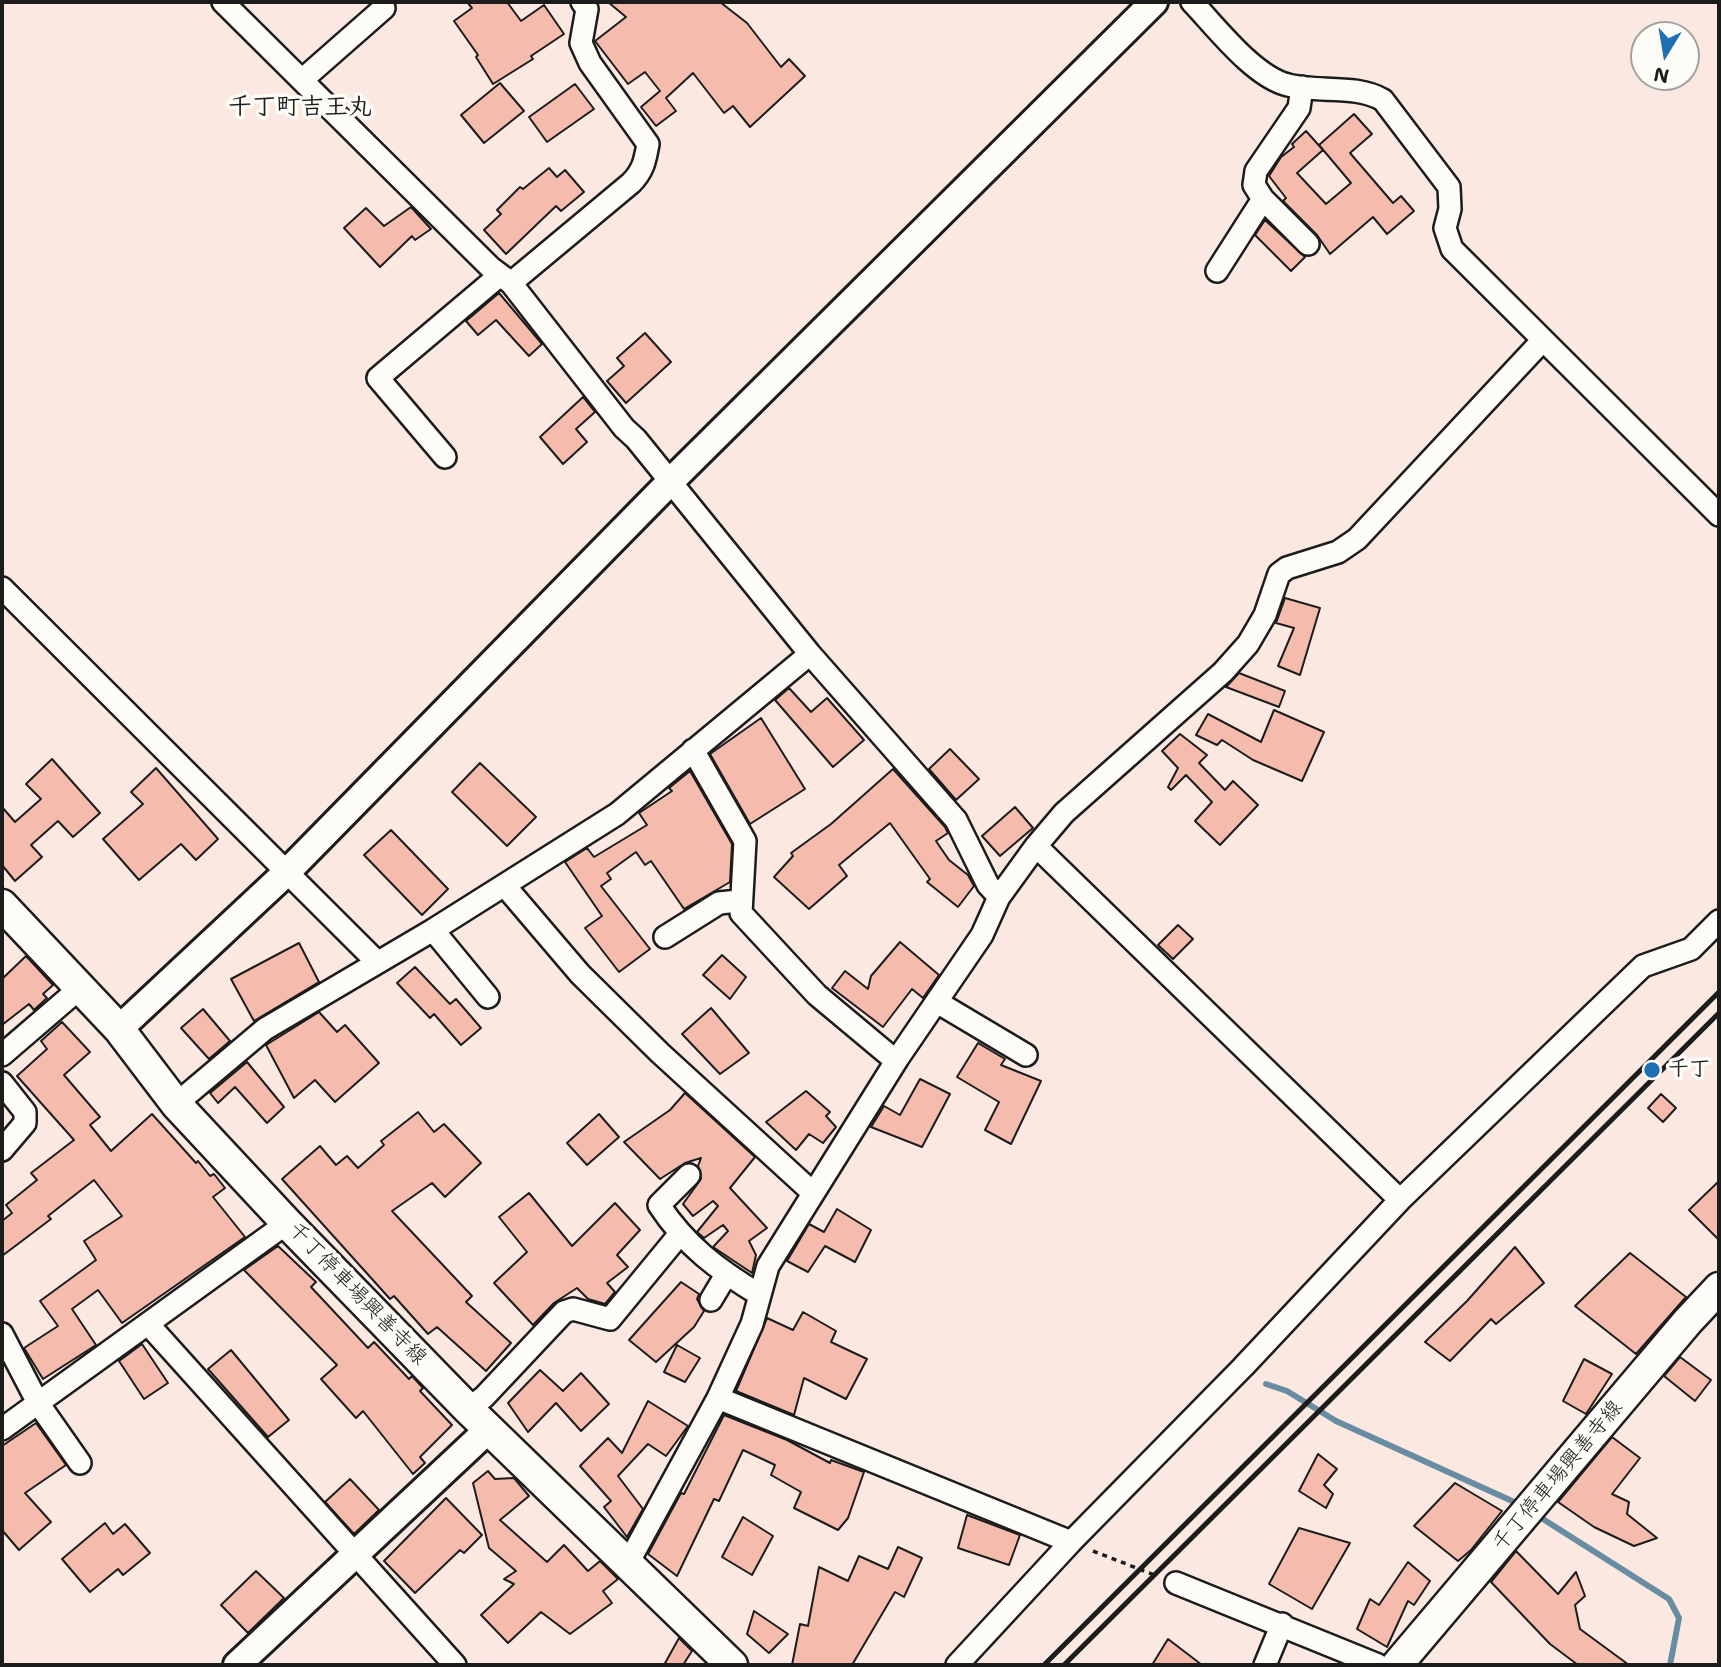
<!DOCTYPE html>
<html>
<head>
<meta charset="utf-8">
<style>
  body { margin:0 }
  #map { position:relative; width:1721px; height:1667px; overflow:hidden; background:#fbe9e1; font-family:"Shantell Sans",sans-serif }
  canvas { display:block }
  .frame { position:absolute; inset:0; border:4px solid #1c1c1c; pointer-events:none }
  .north { position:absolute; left:1630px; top:21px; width:70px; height:70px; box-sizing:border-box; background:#fdfcf7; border:2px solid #a3a29f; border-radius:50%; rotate:191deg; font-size:19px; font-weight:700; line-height:28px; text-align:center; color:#1c1c1c }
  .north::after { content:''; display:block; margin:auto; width:24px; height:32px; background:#1f6fb2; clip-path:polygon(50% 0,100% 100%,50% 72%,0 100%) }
</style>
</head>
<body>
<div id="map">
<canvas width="1721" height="1667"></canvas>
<div class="frame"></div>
<div class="north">N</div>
</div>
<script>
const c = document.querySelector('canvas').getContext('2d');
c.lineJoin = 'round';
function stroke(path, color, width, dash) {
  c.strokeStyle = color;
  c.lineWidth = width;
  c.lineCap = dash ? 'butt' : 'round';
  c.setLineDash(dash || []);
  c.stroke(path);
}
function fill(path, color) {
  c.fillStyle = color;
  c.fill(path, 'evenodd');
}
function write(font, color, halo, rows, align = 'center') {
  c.font = font + ' "Shantell Sans","Klee One",sans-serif';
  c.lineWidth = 7;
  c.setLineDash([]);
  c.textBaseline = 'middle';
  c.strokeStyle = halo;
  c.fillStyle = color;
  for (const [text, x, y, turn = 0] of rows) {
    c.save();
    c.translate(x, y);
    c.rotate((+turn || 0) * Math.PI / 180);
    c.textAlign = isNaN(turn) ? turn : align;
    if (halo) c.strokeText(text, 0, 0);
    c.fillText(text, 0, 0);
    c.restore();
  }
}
const stream = new Path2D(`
  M1266 1384 1287 1391 1336 1421 1523 1506
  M1535 1514 1669 1599 1679 1618 1670 1665`);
const building = new Path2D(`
  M467 2H507L521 21 544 5 564 34 531 56 533 59 493 84 476 57 478 55 454 21 472 8Z
  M608 2H720L747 23 781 67 789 59 805 76 750 127 733 106 724 113 693 73 666 98 676 111 656 126 641 107 660 91 645 72 628 84 595 41 626 17Z
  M500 83 524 111 484 143 461 115Z
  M575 84 594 109 547 142 529 117Z
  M1354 114 1372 134 1350 153 1393 203 1401 196 1414 211 1387 234 1373 217 1330 254 1317 235 1283 201 1286 198 1269 176 1281 157 1294 147 1292 144 1306 131 1323 150 1297 173 1326 204 1351 183 1319 145Z
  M549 168 557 177 565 170 584 192 561 211 556 206 506 254 484 230 501 214 497 210 520 187 523 189Z
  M411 207 431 229 415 240 412 236 380 267 344 228 366 208 384 226Z
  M1265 220 1305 257 1291 271 1255 235Z
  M499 293 542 344 529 356 496 320 478 335 466 321Z
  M645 333 671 362 626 403 607 381 624 366 617 358Z
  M583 397 595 412 576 429 587 442 563 464 540 437Z
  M1285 598 1320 608 1300 675 1278 666 1294 628 1276 623Z
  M1239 673 1285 691 1279 707 1226 687Z
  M789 688 811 712 827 698 864 740 833 767 775 700Z
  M1274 710 1324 732 1302 781 1253 760 1222 740 1217 745 1196 735 1208 714 1261 742Z
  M761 718 805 789 750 824 710 754Z
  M1180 734 1207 755 1199 763 1225 790 1233 781 1258 805 1220 845 1195 821 1212 802 1186 775 1171 790 1168 787 1178 768 1162 751Z
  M950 749 979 779 956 800 929 769Z
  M52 759 100 813 73 837 58 821 31 845 42 857 15 881 2 865V807L15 822 41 799 26 784Z
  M480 763 536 817 507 846 452 792Z
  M156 768 218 839 196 860 181 844 139 880 103 839 143 804 131 792Z
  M893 769 945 827 948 833 936 841 949 860 968 875 974 886 958 907 927 882 930 879 890 823 839 865 847 876 809 909 774 877 793 856 791 853 831 824Z
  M690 771 732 844 730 882 684 909 651 861 645 865 636 852 607 873 611 879 601 886 650 949 619 972 585 928 602 916 565 862 587 848 594 857 647 825 639 813 672 791 669 788Z
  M1015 807 1033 828 1000 856 982 836Z
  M391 830 448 889 422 915 364 855Z
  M1178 925 1193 939 1173 959 1158 945Z
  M900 942 939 975 923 998 912 989 883 1027 832 988 845 971 868 989 871 976Z
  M299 943 319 982 254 1021 231 979Z
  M722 955 746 977 730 999 703 975Z
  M26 956 53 985 43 994 47 998 34 1010 29 1004 2 1025V979Z
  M415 967 450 1004 456 999 481 1028 461 1045 434 1014 430 1018 397 983Z
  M711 1008 749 1053 720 1074 682 1034Z
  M203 1009 230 1041 209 1059 181 1028Z
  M319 1012 337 1032 345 1025 379 1063 335 1102 315 1080 294 1098 266 1045Z
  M62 1022 90 1052 64 1075 100 1117 90 1125 111 1151 152 1114 196 1163 198 1161 210 1176 214 1174 225 1188 213 1197 245 1237 122 1323 98 1290 72 1309 96 1345 43 1379 24 1348 58 1326 40 1301 96 1260 84 1241 122 1216 94 1180 48 1216 51 1219 2 1256V1221L12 1213 6 1205 37 1180 31 1173 74 1140 17 1076 47 1049 41 1041Z
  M978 1043 1005 1059 1001 1065 1041 1081 1011 1144 985 1130 999 1102 957 1077Z
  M247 1062 284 1107 267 1123 235 1087 218 1103 210 1093Z
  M920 1079 950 1094 922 1147 871 1127 884 1106 900 1115Z
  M806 1091 830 1112 826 1116 836 1127 823 1143 809 1134 796 1150 766 1122Z
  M685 1093 755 1157 730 1188 767 1228 749 1241 756 1255 752 1273 713 1247 728 1231 723 1225 704 1238 697 1232 718 1206 713 1201 693 1216 683 1204 701 1179 698 1166 701 1158 685 1163 660 1179 624 1142 670 1110Z
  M1661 1094 1676 1108 1663 1122 1648 1108Z
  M418 1112 434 1132 444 1124 481 1163 445 1197 432 1183 392 1211 472 1296 466 1302 511 1343 486 1371 437 1327 428 1334 394 1296 390 1299 282 1179 320 1146 336 1165 347 1156 358 1168 384 1145 381 1141Z
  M599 1114 619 1137 587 1165 567 1143Z
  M1719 1181V1240L1689 1210Z
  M529 1193 572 1246 615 1203 640 1230 617 1255 628 1267 607 1283 615 1292 605 1304 588 1299 577 1288 554 1303 533 1325 494 1283 527 1252 499 1217Z
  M837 1209 871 1230 855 1262 825 1246 808 1272 787 1261 809 1224 824 1232Z
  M278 1246 316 1282 311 1287 368 1348 374 1342 409 1379 412 1376 423 1388 420 1391 452 1425 420 1457 425 1463 413 1474 363 1411 356 1418 321 1379 337 1365 244 1270Z
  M1515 1247 1544 1283 1496 1324 1491 1319 1450 1361 1425 1342 1467 1301Z
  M1630 1253 1686 1297 1636 1354 1575 1306Z
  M681 1282 699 1294 697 1299 704 1311 694 1327 656 1362 629 1340Z
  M803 1312 836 1331 831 1342 867 1359 846 1399 804 1378 794 1415 736 1391 767 1318 793 1330Z
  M142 1344 168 1383 144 1399 119 1361Z
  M677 1345 700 1358 685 1382 664 1372Z
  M231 1350 289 1420 268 1437 208 1369Z
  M1680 1357 1711 1380 1695 1401 1664 1376Z
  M1584 1359 1612 1374 1586 1414 1563 1401Z
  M540 1370 563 1391 581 1373 609 1404 581 1431 556 1403 528 1432 508 1403Z
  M648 1401 688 1426 666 1456 648 1444 618 1476 643 1509 627 1537 604 1507 611 1501 580 1466 608 1438 622 1453Z
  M724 1415 787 1440 830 1463 831 1460 864 1472 848 1518 838 1530 794 1508 801 1492 771 1475 775 1465 743 1450 719 1501 714 1499 677 1576 648 1554 681 1493 684 1494Z
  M36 1423 66 1465 25 1493 51 1522 19 1550 2 1530V1446Z
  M1612 1437 1640 1458 1612 1494 1629 1502 1627 1514 1657 1538 1634 1546 1594 1527 1558 1502Z
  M1318 1454 1337 1469 1324 1485 1333 1494 1326 1508 1299 1491Z
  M488 1471 495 1479 514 1478 529 1496 500 1520 547 1562 564 1545 588 1571 600 1561 618 1579 603 1591 612 1603 570 1634 541 1612 508 1643 481 1615 514 1584 504 1579 516 1571 489 1548 473 1483Z
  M350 1479 379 1510 354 1534 325 1502Z
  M1455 1483 1502 1511 1471 1550 1458 1561 1414 1526Z
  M446 1498 482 1535 464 1553 460 1550 415 1593 384 1561Z
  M967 1515 1020 1535 1009 1565 958 1548Z
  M743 1517 773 1536 752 1575 722 1557Z
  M105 1523 113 1534 125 1524 150 1553 123 1575 118 1569 90 1592 62 1559Z
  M1299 1528 1350 1543 1312 1609 1269 1584Z
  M898 1547 922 1558 904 1597 895 1592 852 1665H792L800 1624 808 1626 819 1567 848 1581 859 1556 888 1569Z
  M1516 1551 1558 1594 1576 1572 1585 1596 1575 1605 1580 1629 1629 1665H1578L1550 1644 1491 1582Z
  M1408 1562 1430 1581 1414 1605 1408 1601 1387 1647 1357 1629 1370 1599 1379 1605Z
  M256 1571 284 1598 248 1633 221 1605Z
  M754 1611 788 1634 769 1653 747 1634Z
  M679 1638 692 1651 683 1665H664Z
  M1168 1639 1202 1665H1152Z`);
const path = new Path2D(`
  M1093 1551 1157 1576`);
const minor = new Path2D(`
  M223 2 491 268 511 283 624 428 636 439 810 654 956 820 988 885 999 897
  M1192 2C1216 27 1254 77 1288 85 1318 93 1356 84 1383 100L1449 187 1450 209 1445 228 1452 249 1719 515
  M302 80 384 8
  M1302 87 1299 108 1256 171 1254 185 1263 199 1308 244
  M1217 271 1263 199
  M511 283 631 183C643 171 645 161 648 144L590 63 581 43 587 9 582 2
  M445 457 378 378 500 275
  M2 588 377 962
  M693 750 745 841 741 913 817 995 896 1061
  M1036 846 1400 1200
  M505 886 580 974 660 1053 812 1192
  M433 930 488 997
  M665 937 719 903 739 901
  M937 1002 1026 1055
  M2 1055 80 988
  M2 1083 25 1112V1123L2 1150
  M176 1104 265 1029 433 930 617 814 810 654
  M689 1175 659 1205C686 1246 718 1270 760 1295
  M711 1300 726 1275
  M148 1324 455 1665
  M2 1334 38 1403 80 1463
  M718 1398 1071 1542
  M468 1409 484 1397 564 1312 573 1309 610 1319 679 1235
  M2 1429 287 1223
  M627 1565 718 1398 752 1324 768 1266 898 1058 982 935 999 897 1036 846 1064 813 1223 672 1248 644 1265 615 1279 574 1287 568 1338 552 1357 539 1543 340
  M1176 1583 1378 1665
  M957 1665 1071 1542 1243 1367 1400 1200 1643 966 1691 949 1719 921
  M1265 1665 1282 1624`);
const tertiary = new Path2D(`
  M119 1029 287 872 669 483 1154 2
  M237 1665 489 1429`);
const secondary = new Path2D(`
  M2 905 119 1029 176 1104 287 1223 468 1409 732 1665
  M1397 1665 1688 1321 1719 1288`);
const rail = new Path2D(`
  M1044 1665 1719 992
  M1064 1665 1719 1013`);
const markers = [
  [1652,1070,9,"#1f6fb2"]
];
const poiNames = [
  ["千丁",1668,1070]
];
const streetNames = [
  ["千丁停車場興善寺線",357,1294,46],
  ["千丁停車場興善寺線",1558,1476,-50]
];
const quarterNames = [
  ["千丁町吉王丸",300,108]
];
stroke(stream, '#688da2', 6);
fill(building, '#f5bcad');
stroke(building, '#1c1c1c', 2);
stroke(minor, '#1c1c1c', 26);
stroke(tertiary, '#1c1c1c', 32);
stroke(secondary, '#1c1c1c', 35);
stroke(path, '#1c1c1c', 3.5, [5, 5]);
stroke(minor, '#fdfcf7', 21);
stroke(tertiary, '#fdfcf7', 26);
stroke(secondary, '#fdfcf7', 30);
stroke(rail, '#1c1c1c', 5);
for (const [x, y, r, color] of markers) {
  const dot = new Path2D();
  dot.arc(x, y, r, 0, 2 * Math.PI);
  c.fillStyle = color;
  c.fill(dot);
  stroke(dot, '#fdfcf7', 2.5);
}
write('bold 21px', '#1c1c1c', '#fdfcf7', poiNames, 'left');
write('21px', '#1c1c1c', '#fdfcf7', streetNames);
write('bold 24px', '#1c1c1c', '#fdfcf7', quarterNames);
</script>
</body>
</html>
